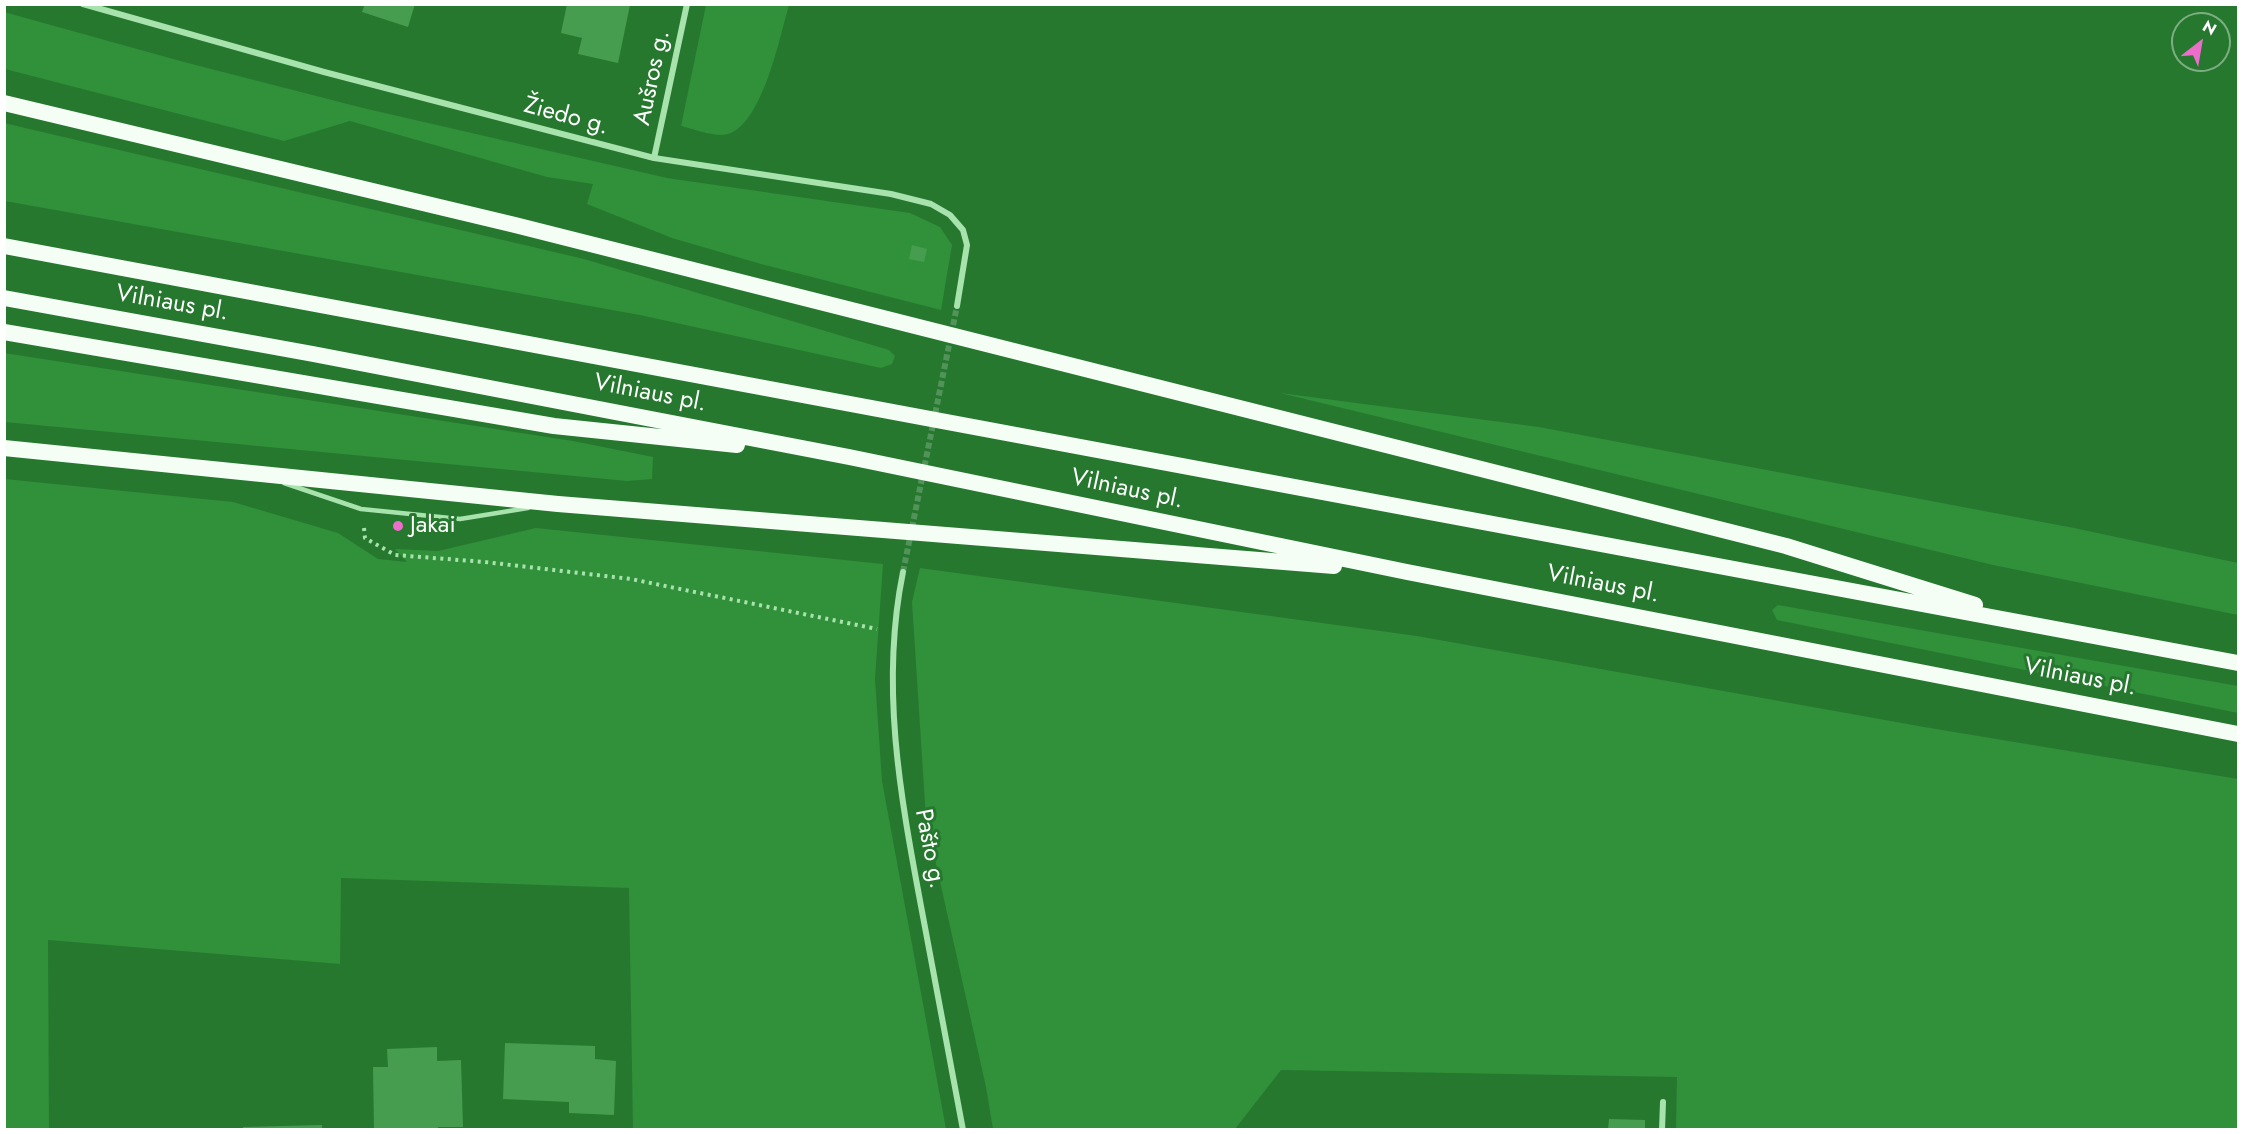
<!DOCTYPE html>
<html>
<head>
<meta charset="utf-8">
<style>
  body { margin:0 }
  #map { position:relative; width:2243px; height:1134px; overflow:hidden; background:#26782f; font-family:Jost,sans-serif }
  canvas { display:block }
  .frame { position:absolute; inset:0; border:6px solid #fff; pointer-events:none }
  .north { position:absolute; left:2171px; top:12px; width:60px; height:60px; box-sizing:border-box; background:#26782f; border:2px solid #7dae82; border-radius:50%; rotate:31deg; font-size:16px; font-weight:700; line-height:24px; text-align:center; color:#fff }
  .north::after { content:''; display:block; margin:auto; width:21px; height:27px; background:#eb6ecb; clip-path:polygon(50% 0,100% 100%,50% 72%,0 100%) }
</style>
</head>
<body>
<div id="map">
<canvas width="2243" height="1134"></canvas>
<div class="frame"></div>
<div class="north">N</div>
</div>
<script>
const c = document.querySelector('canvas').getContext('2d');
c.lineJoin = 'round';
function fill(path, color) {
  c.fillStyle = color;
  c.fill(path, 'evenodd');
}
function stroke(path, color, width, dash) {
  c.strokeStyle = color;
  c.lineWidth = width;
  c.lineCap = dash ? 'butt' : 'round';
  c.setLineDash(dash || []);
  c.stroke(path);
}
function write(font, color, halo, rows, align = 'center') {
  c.font = font + ' Jost,sans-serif';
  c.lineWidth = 6;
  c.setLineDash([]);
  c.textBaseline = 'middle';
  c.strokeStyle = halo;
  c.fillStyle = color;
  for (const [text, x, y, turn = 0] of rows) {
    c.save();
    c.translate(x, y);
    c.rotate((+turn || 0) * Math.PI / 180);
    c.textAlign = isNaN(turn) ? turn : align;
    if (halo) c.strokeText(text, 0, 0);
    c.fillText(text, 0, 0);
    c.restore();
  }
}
const green = new Path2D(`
  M706 5H789C780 35 761 134 722 135 709 135 694 129 681 126Z
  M4 12 184 62 363 108 667 178 910 213 940 227 952 245 941 310 761 264 672 238 587 204 593 184 547 177 350 121 284 141 5 69Z
  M4 123 584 259 889 350 895 356 892 364 881 368 640 315 5 201Z
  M4 353 573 441 653 457 652 479 627 481 5 422Z
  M1280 393 1539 427 2074 528 2238 563V615L1993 565Z
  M5 479 233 502 338 533 378 559 407 562 395 549 438 551 536 528 883 564 875 679 882 781 946 1129H633L629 888 341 878 340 964 48 940 49 1129H5Z
  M920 568 1417 636 1924 727 2238 779V1129H1676L1677 1077 1281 1070 1235 1129H993L986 1087 926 819 912 602Z
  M1778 605 2238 686V713L1777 620 1772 610Z`);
const building = new Path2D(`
  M365 4H415L408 27 362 12Z
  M567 4 630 5 618 63 578 54 582 38 561 33Z
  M912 245 927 249 924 262 909 259Z
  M505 1043 595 1046V1059L616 1061 614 1115 569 1113V1102L503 1099Z
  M437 1047V1061L461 1060 463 1127H438V1130L374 1129 373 1067H388L387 1049Z
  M1609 1119 1645 1120V1130H1608Z
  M322 1125V1130H243V1127Z`);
const minorTunnel = new Path2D(`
  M903 572 957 306`);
const path = new Path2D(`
  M364 528 365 538 395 555 485 562 631 579 877 629`);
const service = new Path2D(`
  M284 483 361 509 460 519 528 508`);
const minor = new Path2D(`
  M83 4 324 72 654 158 891 194 931 204 950 215 963 230 967 245 957 306
  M654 158 687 4
  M903 572C880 685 900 794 921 906 935 980 949 1055 963 1130
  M1662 1130 1663 1102`);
const trunk = new Path2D(`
  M4 103 515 225 1786 546 1975 605
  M4 246 2238 663
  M4 298 313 354 849 457 1407 572 2238 734
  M4 332 554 426 737 445
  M4 448 558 504 1334 566`);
const markers = [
  [398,526,6,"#eb6ecb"]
];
const streetNames = [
  ["Aušros g.",653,78,-78],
  ["Žiedo g.",566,117,15],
  ["Vilniaus pl.",172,304,10],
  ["Vilniaus pl.",650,394,11],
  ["Vilniaus pl.",1127,490,12],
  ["Vilniaus pl.",1603,585,11],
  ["Vilniaus pl.",2080,678,11],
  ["Pašto g.",929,849,79]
];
const poiNames = [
  ["Jakai",410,526]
];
fill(green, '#31903a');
fill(building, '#469d4f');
stroke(minorTunnel, '#519359', 6, [6, 3]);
stroke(path, '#a8e3ae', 4, [3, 4.5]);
stroke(service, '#a8e3ae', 4.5);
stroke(minor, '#a8e3ae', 6);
stroke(trunk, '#f4fef5', 16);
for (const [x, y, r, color] of markers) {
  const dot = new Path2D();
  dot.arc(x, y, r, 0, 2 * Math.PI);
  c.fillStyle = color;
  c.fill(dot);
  stroke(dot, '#26782f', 2);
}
write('24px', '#fff', '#26782f', streetNames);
write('24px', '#fff', '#26782f', poiNames, 'left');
</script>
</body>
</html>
